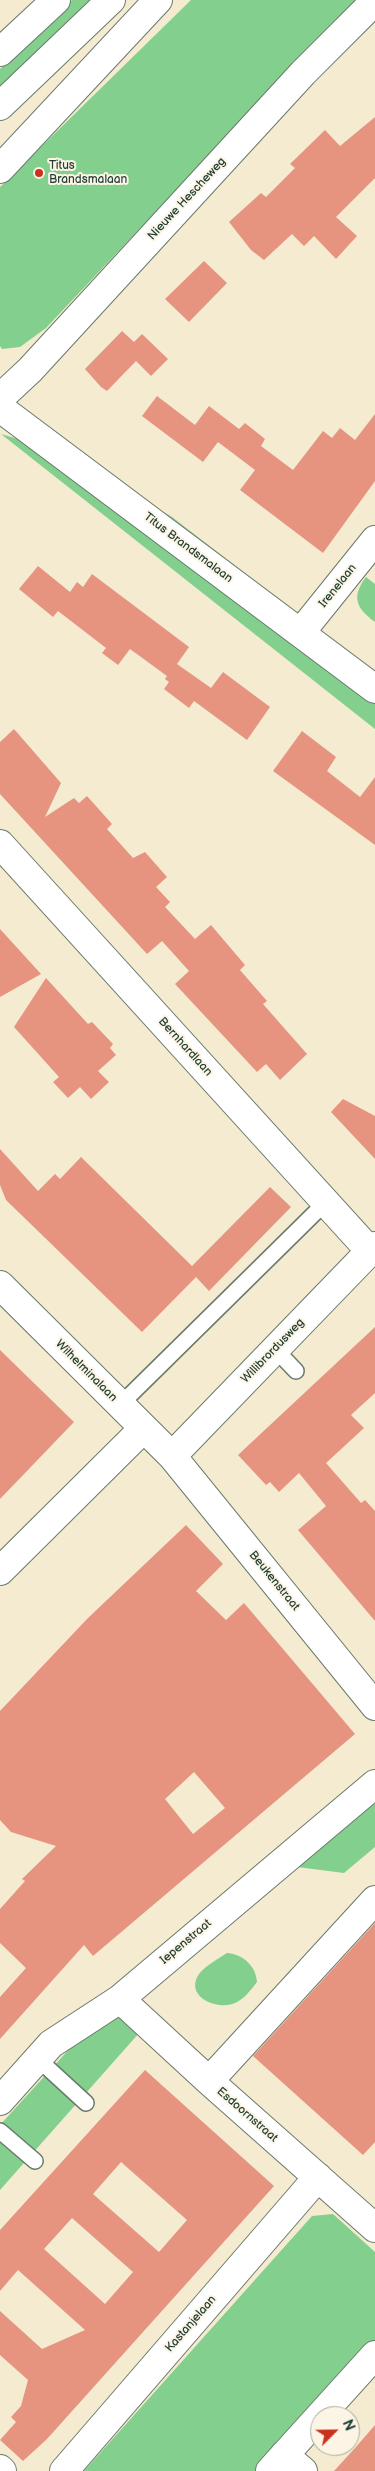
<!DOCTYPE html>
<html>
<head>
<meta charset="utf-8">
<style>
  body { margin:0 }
  #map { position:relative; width:375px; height:2471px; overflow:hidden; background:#f4ebd1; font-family:"Balsamiq Sans",sans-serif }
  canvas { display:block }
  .north { position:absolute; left:310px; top:2406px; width:50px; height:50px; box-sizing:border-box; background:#fcf5e5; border:1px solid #a4ab9e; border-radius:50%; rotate:67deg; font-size:14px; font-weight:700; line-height:20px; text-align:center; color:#1f3d34 }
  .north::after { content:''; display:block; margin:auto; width:18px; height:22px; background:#c8321e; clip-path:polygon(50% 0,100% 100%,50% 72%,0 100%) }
</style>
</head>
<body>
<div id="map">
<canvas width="375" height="2471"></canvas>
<div class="north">N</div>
</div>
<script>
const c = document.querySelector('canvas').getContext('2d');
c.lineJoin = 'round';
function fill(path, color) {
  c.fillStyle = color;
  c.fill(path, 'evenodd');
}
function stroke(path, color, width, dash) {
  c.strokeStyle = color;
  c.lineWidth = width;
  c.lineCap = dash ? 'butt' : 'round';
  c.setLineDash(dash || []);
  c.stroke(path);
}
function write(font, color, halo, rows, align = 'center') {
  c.font = font + ' "Balsamiq Sans",sans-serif';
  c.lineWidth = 4;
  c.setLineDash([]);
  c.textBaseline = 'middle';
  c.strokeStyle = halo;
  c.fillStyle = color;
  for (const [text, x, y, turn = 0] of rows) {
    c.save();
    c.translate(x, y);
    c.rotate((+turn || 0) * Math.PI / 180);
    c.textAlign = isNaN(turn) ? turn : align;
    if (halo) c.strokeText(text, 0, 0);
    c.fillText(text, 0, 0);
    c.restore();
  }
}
const green = new Path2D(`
  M72 0H101L0 96V69Z
  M191 0H359L296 63 46 328 20 347 2 349 0 346V187Z
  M1 434 28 442 114 483 172 517 351 655 375 676V729Z
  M366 577 375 584V622C356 608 351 597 366 577Z
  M375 1801V1847L344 1873 297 1867Z
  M227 1953C243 1954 256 1966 257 1982 251 1990 243 2000 235 2003 216 2011 184 1996 199 1974 206 1965 218 1959 227 1953Z
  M120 2015 140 2032 0 2190V2125L82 2035Z
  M333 2214 375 2252V2341L258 2471H84L312 2216Z`);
const building = new Path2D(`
  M375 117V178L336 217 357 236 336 259 314 236 304 246 292 234 264 260 251 250 229 222 261 193 266 197 295 168 290 164 325 130 340 146Z
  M204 261 227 283 189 322 165 299Z
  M122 331 134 342 142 334 168 359 151 376 136 361 107 391 101 387 85 369Z
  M157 396 195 425 209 406 239 429 245 423 265 439 261 446 293 470 323 431 332 438 340 428 355 440 375 414V481L323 553 240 490 255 470 218 442 203 462 142 416Z
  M38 566 70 592 77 582 83 587 92 574 189 647 177 664 211 688 223 672 270 707 247 740 194 701 189 708 164 689 169 682 165 679 167 676 130 649 118 665 102 653 106 648 58 611 53 617 19 589Z
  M14 729 61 783 45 817 74 798 79 803 87 796 112 824 107 829 133 858 145 852 167 877 156 887 170 902 165 907 195 939 211 925 245 965 240 970 267 1001 263 1004 307 1054 280 1080 266 1064 257 1072 175 984 189 971 162 941 147 954 0 794V742Z
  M302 731 336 757 327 771 360 797 375 777V845L273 771Z
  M0 929 41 974 0 997Z
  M46 978 88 1024 92 1022 113 1044 110 1048 116 1055 98 1071 109 1082 91 1099 80 1087 68 1098 53 1082 59 1077 14 1027Z
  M343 1099 375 1116V1159L331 1112Z
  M0 1149 38 1191 55 1174 60 1179 81 1157 192 1266 270 1187 291 1207 209 1291 196 1277 142 1332 6 1200 0 1185Z
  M375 1327V1393L351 1415 364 1428 326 1463 361 1503 365 1500 375 1511V1621L298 1530 326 1506 299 1473 279 1492 270 1482 266 1485 238 1455Z
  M0 1350 74 1422 0 1499Z
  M186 1525 223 1564 196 1591 226 1620 244 1603 355 1734 93 1956 84 1945 0 2039V1997L26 1968 0 1943V1909L25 1881 22 1879 56 1846 11 1832 0 1820V1711L87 1619ZM194 1772 225 1808 193 1834 165 1799Z
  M375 1923V2142L363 2155 253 2056Z
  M145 2070 274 2186 47 2439 23 2461 0 2440 16 2422 11 2417 21 2406 28 2380 0 2355V2311L42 2349 85 2330 18 2270 0 2291V2230ZM121 2162 187 2220 159 2252 93 2194ZM72 2218 133 2272 105 2304 44 2249Z
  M375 2425V2471H334L355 2448Z`);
const service = new Path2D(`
  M275 1349 296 1371
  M120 1405 326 1202
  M38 2059 86 2103
  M0 2131 35 2161`);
const minor = new Path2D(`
  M0 52 56 0
  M0 398 30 370 303 73 375 1
  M0 408 375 689
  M301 632 375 540
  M0 844 370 1251
  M0 1285 172 1456 375 1706
  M172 1456 375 1246
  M0 1571 143 1429
  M120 1999 209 2081 375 2228
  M209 2081 375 1900
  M0 2101 51 2044 120 1999 375 1784
  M284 2455 303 2471
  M0 2469 2 2471
  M64 2471 318 2177
  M270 2471 375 2355`);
const tertiary = new Path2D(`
  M0 106 111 0
  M0 169 158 0`);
const markers = [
  [39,173,5,"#c8321e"]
];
const poiNames = [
  ["Titus",49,166],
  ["Brandsmalaan",49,180]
];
const streetNames = [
  ["Nieuwe Hescheweg",187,199,-47],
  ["Titus Brandsmalaan",188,548,37],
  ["Irenelaan",338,586,-51],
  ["Bernhardlaan",185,1047,48],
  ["Willibrordusweg",273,1351,-46],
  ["Wilhelminalaan",86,1371,45],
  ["Beukenstraat",274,1581,51],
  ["Iepenstraat",186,1942,-40],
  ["Esdoornstraat",247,2115,41],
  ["Kastanjelaan",191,2324,-49]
];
fill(green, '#83d08e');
fill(building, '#e69480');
stroke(service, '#6a7a6b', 18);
stroke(minor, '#6a7a6b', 30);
stroke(tertiary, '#6a7a6b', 30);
stroke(service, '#fff', 15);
stroke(minor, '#fff', 28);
stroke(tertiary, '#fff', 28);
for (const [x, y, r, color] of markers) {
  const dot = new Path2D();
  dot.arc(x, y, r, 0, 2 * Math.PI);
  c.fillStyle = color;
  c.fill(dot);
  stroke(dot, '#fcf5e5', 2);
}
write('12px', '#1f3d34', '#fcf5e5', poiNames, 'left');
write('12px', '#1f3d34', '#fcf5e5', streetNames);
</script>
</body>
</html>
